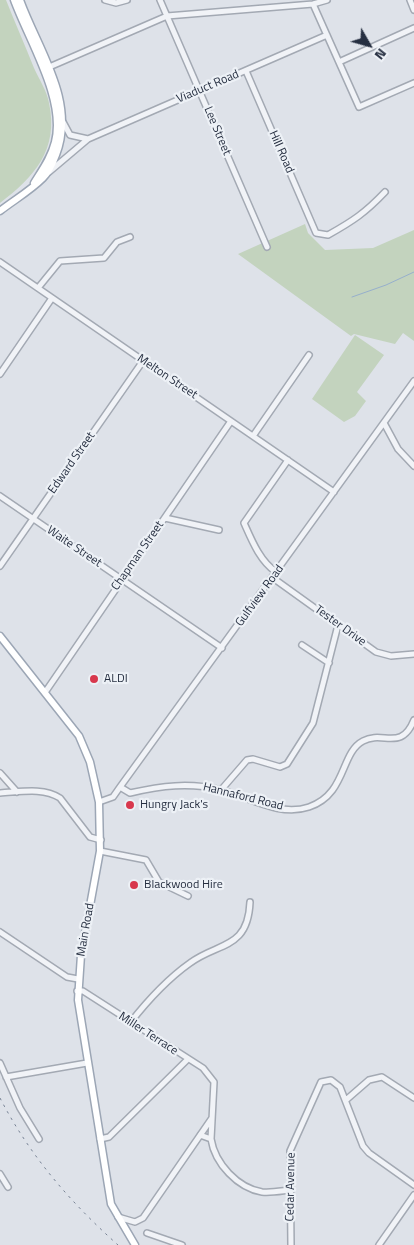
<!DOCTYPE html>
<html>
<head>
<meta charset="utf-8">
<style>
  body { margin:0 }
  #map { position:relative; width:414px; height:1245px; overflow:hidden; background:#dee2e9; font-family:"Titillium Web",sans-serif }
  canvas { display:block }
  .north { position:absolute; left:344px; top:20px; width:50px; height:50px; -webkit-text-stroke:4px #edf1f6; paint-order:stroke; rotate:128deg; font-size:14px; font-weight:700; line-height:20px; text-align:center; color:#262f41 }
  .north::after { content:''; display:block; margin:auto; width:18px; height:22px; background:#262f41; clip-path:polygon(50% 0,100% 100%,50% 72%,0 100%) }
</style>
</head>
<body>
<div id="map">
<canvas width="414" height="1245"></canvas>
<div class="north">N</div>
</div>
<script>
const c = document.querySelector('canvas').getContext('2d');
c.lineJoin = 'round';
function fill(path, color) {
  c.fillStyle = color;
  c.fill(path, 'evenodd');
}
function stroke(path, color, width, dash) {
  c.strokeStyle = color;
  c.lineWidth = width;
  c.lineCap = dash ? 'butt' : 'round';
  c.setLineDash(dash || []);
  c.stroke(path);
}
function write(font, color, halo, rows, align = 'center') {
  c.font = font + ' "Titillium Web",sans-serif';
  c.lineWidth = 4.5;
  c.setLineDash([]);
  c.textBaseline = 'middle';
  c.strokeStyle = halo;
  c.fillStyle = color;
  for (const [text, x, y, turn = 0] of rows) {
    c.save();
    c.translate(x, y);
    c.rotate((+turn || 0) * Math.PI / 180);
    c.textAlign = isNaN(turn) ? turn : align;
    if (halo) c.strokeText(text, 0, 0);
    c.fillText(text, 0, 0);
    c.restore();
  }
}
const green = new Path2D(`
  M0 0H6C15 23 25 45 34 68 39 79 47 91 49 103 59 150 34 177 0 203Z
  M305 224 308 233 325 250 373 248 414 230V341L403 333 395 344 354 334 351 336 238 254Z
  M355 335 384 355 357 392 366 401 355 416 344 422 312 399Z`);
const stream = new Path2D(`
  M352 297 386 285 414 272`);
const minor = new Path2D(`
  M105 0 116 3 127 0
  M160 0 267 247
  M410 0 414 10
  M313 4 359 107 414 83
  M339 62 414 28
  M47 68 167 16 313 4 327 0
  M246 71 316 233 328 235C353 221 365 213 385 192
  M63 122 70 135 88 139
  M49 172 88 139 327 35
  M0 262 334 492
  M38 288 60 261 104 258 117 242 130 237
  M0 374 52 298
  M384 423 398 449 414 466
  M253 436 309 355
  M0 496 222 648
  M165 518 219 530
  M0 566 143 361
  M276 572C260 561 252 541 244 523L288 460
  M273 578 376 652 391 656 414 654
  M302 645 329 663
  M46 691 231 421
  M0 773 17 792
  M120 787 130 793C161 786 189 782 221 790 249 797 279 817 309 807 347 794 340 753 363 741 383 730 401 752 414 720
  M221 790 247 760 253 759 280 767 287 764 313 723 338 625
  M0 793C20 792 43 787 60 798L90 837 101 840
  M99 802 113 797 120 787 414 381
  M100 851 146 860 159 882 188 896
  M0 932 67 977 78 979
  M77 991H83L203 1068 214 1082 211 1139
  M130 1023C148 1000 166 980 190 963 218 942 248 950 250 902
  M0 1063 20 1108 39 1139
  M6 1077 87 1063
  M346 1100 369 1080 382 1077 414 1098
  M200 1135 211 1139C215 1164 238 1188 262 1192 271 1193 281 1191 290 1190
  M100 1139 109 1137 188 1059
  M0 1174 8 1187
  M118 1217 135 1222 143 1218 212 1118
  M147 1233 182 1245
  M291 1245 290 1151 321 1082 331 1080 340 1087 363 1146 369 1153 414 1185
  M379 1245 414 1195`);
const major = new Path2D(`
  M14 0C29 41 66 99 55 142 51 158 42 170 34 183
  M0 211C14 200 30 191 43 178 49 172 53 163 56 155 77 101 38 50 20 0
  M0 636 79 736 90 762 99 802 100 851 81 955 78 1000 111 1204 135 1245`);
const rail = new Path2D(`
  M0 1098C30 1156 70 1202 118 1245`);
const markers = [
  [94,679,5,"#d8384d"],
  [130,805,5,"#d8384d"],
  [134,885,5,"#d8384d"]
];
const streetNames = [
  ["Viaduct Road",208,87,-23],
  ["Lee Street",217,131,67],
  ["Hill Road",281,152,66],
  ["Melton Street",167,377,34],
  ["Edward Street",72,463,-55],
  ["Waite Street",74,547,34],
  ["Chapman Street",138,556,-55],
  ["Gulfview Road",260,596,-54],
  ["Tester Drive",340,626,36],
  ["Hannaford Road",243,797,14],
  ["Main Road",86,930,-80],
  ["Miller Terrace",148,1034,33],
  ["Cedar Avenue",291,1187,-89]
];
const poiNames = [
  ["ALDI",104,679],
  ["Hungry Jack's",140,805],
  ["Blackwood Hire",144,885]
];
fill(green, '#c3d3be');
stroke(stream, '#96afcc', 1);
stroke(minor, '#a3a9b3', 8);
stroke(major, '#9ca6b5', 9);
stroke(minor, '#f1f3f7', 5);
stroke(major, '#fff', 6);
stroke(rail, '#768193', 1, [2.5, 5]);
for (const [x, y, r, color] of markers) {
  const dot = new Path2D();
  dot.arc(x, y, r, 0, 2 * Math.PI);
  c.fillStyle = color;
  c.fill(dot);
  stroke(dot, '#edf1f6', 2);
}
write('12px', '#262f41', '#edf1f6', streetNames);
write('12px', '#262f41', '#edf1f6', poiNames, 'left');
</script>
</body>
</html>
